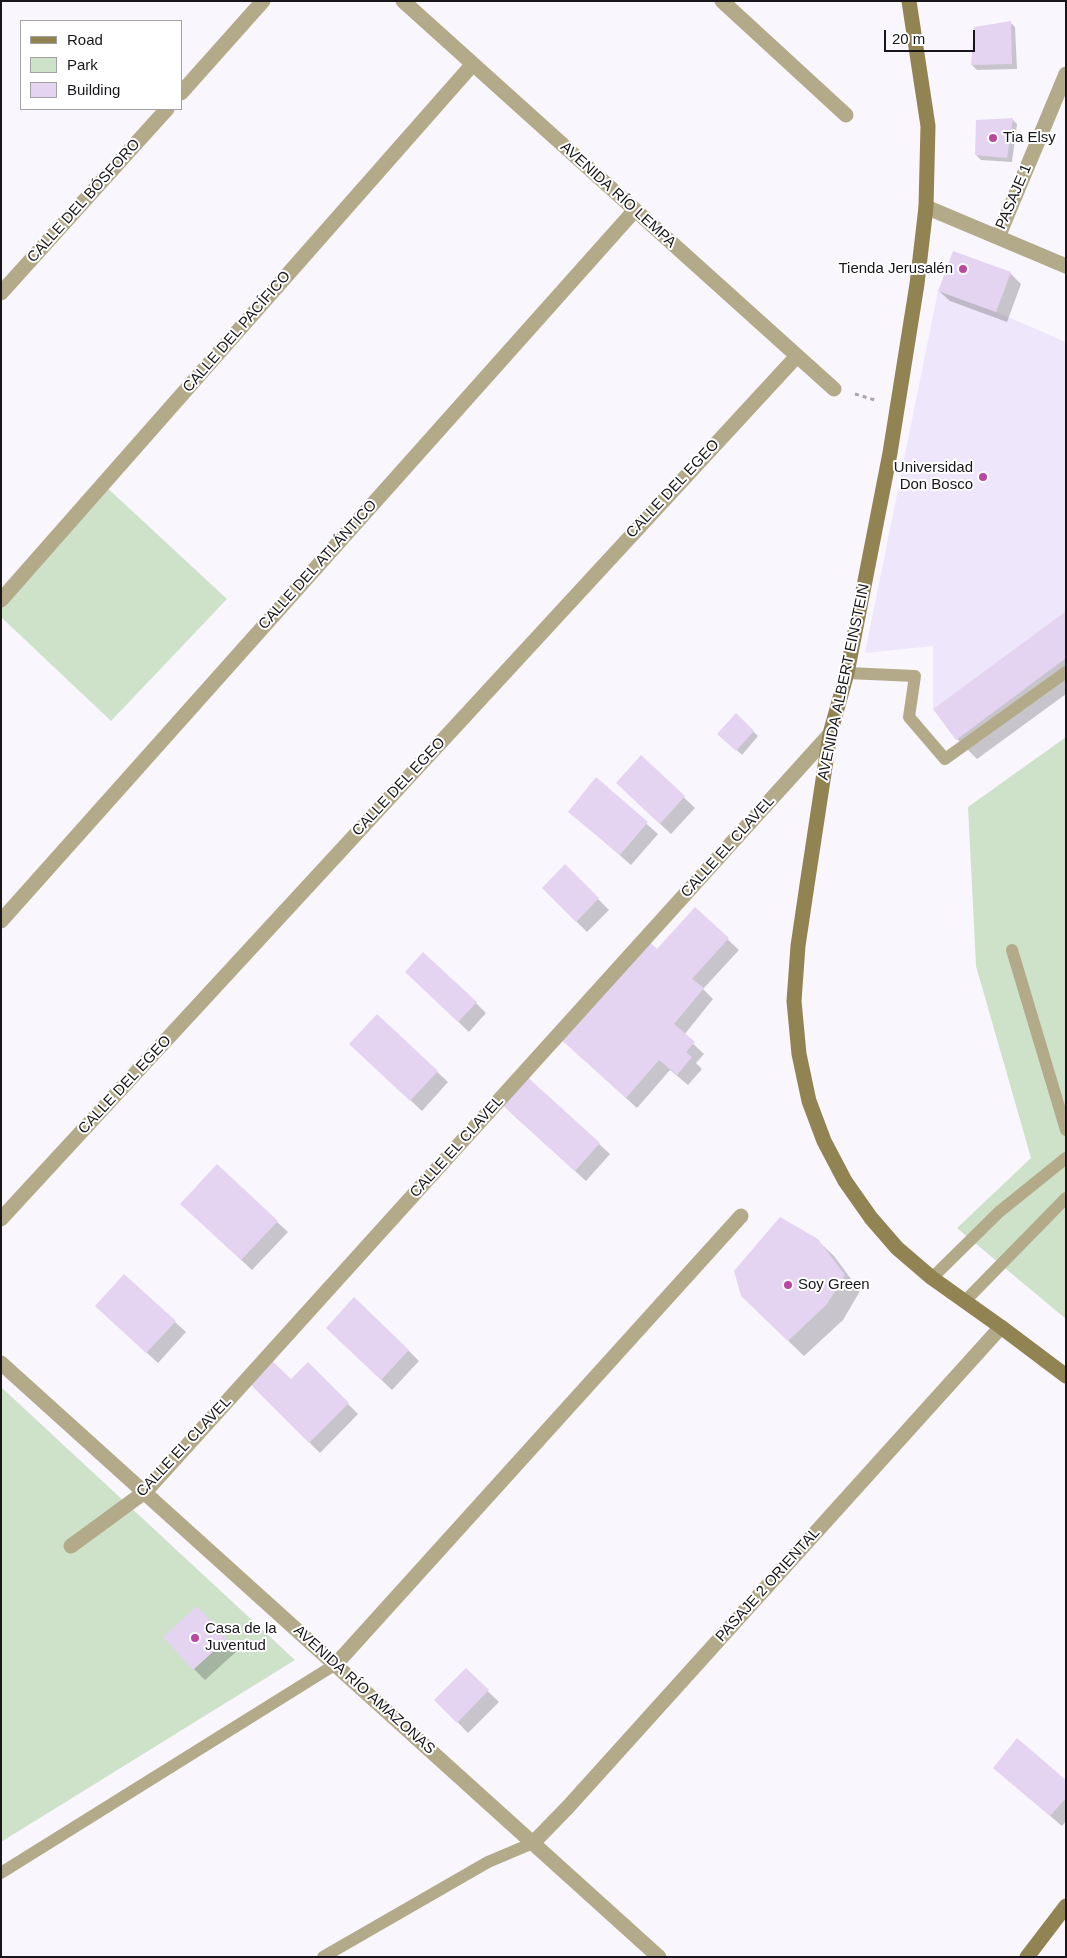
<!DOCTYPE html>
<html>
<head>
<meta charset="utf-8">
<style>
  body { margin:0 }
  #map { position:relative; width:1067px; height:1958px; overflow:hidden; background:#f9f6fe; font-family:Arial,sans-serif }
  canvas { display:block }
  .frame { position:absolute; inset:0; border:2px solid #18161a; pointer-events:none }
  .legend { position:absolute; left:20px; top:20px; width:162px; height:90px; box-sizing:border-box; background:#fff; border:1px solid #a3a2a3; margin:0; padding:6px 9px; list-style:none; font-size:15px; color:#18161a }
  .legend li { display:flex; align-items:center; gap:10px; height:25px }
  .legend b { width:25px; border:1px solid #a3a2a3 }
  .scale { position:absolute; left:884px; top:30px; width:91px; height:22px; box-sizing:border-box; border:2px solid #18161a; border-top:0; padding-left:6px; font-size:15px; line-height:18px; white-space:nowrap; color:#18161a; -webkit-text-stroke:4px #fff; paint-order:stroke }
</style>
</head>
<body>
<div id="map">
<canvas width="1067" height="1958"></canvas>
<div class="frame"></div>
<ul class="legend">
<li><b style="height:6px;background:#928452"></b>Road</li>
<li><b style="height:14px;background:#cee2ca"></b>Park</li>
<li><b style="height:14px;background:#e4d4f2"></b>Building</li>
</ul>
<div class="scale">20 m</div>
</div>
<script>
const c = document.querySelector('canvas').getContext('2d');
c.lineJoin = 'round';
function fill(path, color) {
  c.fillStyle = color;
  c.fill(path, 'evenodd');
}
function stroke(path, color, width, dash) {
  c.strokeStyle = color;
  c.lineWidth = width;
  c.lineCap = dash ? 'butt' : 'round';
  c.setLineDash(dash || []);
  c.stroke(path);
}
function write(font, color, halo, rows, align = 'center') {
  c.font = font + ' Arial,sans-serif';
  c.lineWidth = 4;
  c.setLineDash([]);
  c.textBaseline = 'middle';
  c.strokeStyle = halo;
  c.fillStyle = color;
  for (const [text, x, y, turn = 0] of rows) {
    c.save();
    c.translate(x, y);
    c.rotate((+turn || 0) * Math.PI / 180);
    c.textAlign = isNaN(turn) ? turn : align;
    if (halo) c.strokeText(text, 0, 0);
    c.fillText(text, 0, 0);
    c.restore();
  }
}
const built = new Path2D(`
  M938 291 996 312 1066 342V611L933 709V646L865 653Z`);
const green = new Path2D(`
  M103 484 227 599 111 721 1 617V597Z
  M1066 737V1319L957 1228 1031 1158 976 966 968 807Z
  M1 1387 295 1660 1 1842Z`);
const shadow = new Path2D(`
  M1010 22 1015 27 1017 69 977 70 972 65Z
  M1012 119 1017 124 1012 162 981 160 976 155Z
  M1010 273 1021 284 1007 322 950 301 939 291Z
  M1066 613V694L977 759 957 739Z
  M736 715 758 736 742 755 719 733Z
  M641 757 695 808 671 834 628 794Z
  M596 779 658 834 631 865 569 811Z
  M565 866 609 910 587 932 543 888Z
  M695 909 739 950 703 989 713 999 684 1035 704 1054 696 1063 702 1069 688 1085 670 1070 637 1108 569 1046Z
  M417 982 476 1003 486 1013 469 1032Z
  M377 1016 448 1082 422 1111 361 1054Z
  M511 1113 599 1144 610 1154 586 1181Z
  M192 1214 277 1222 288 1232 252 1270Z
  M817 1240 834 1256 860 1291 843 1320 804 1356 758 1312Z
  M108 1317 175 1322 186 1332 158 1363Z
  M338 1339 408 1350 419 1361 392 1390Z
  M308 1364 358 1414 320 1453 248 1381H291Z
  M207 1618 237 1651 205 1680 194 1669Z
  M466 1670 499 1702 468 1733 436 1700Z
  M994 1768 1066 1781V1821L1062 1826Z`);
const building = new Path2D(`
  M1011 21 1012 64 971 65 974 27Z
  M1013 118 1007 158 975 155 976 120Z
  M953 251 1011 272 996 312 938 291Z
  M1066 611V658L956 740 933 709Z
  M736 713 754 731 736 751 717 734Z
  M641 755 685 796 660 824 616 783Z
  M596 777 648 822 620 855 568 812Z
  M565 864 599 898 576 922 542 888Z
  M695 907 729 938 692 979 704 988 674 1024 695 1042 686 1052 692 1057 677 1075 659 1060 626 1098 557 1036 645 938 657 949Z
  M423 952 477 1002 458 1022 405 972Z
  M377 1014 438 1071 410 1101 349 1044Z
  M524 1074 600 1143 575 1171 499 1102Z
  M217 1164 278 1221 241 1260 180 1204Z
  M780 1217 818 1239 845 1275 827 1304 788 1341 741 1296 734 1271Z
  M124 1274 176 1321 146 1353 95 1306Z
  M354 1297 409 1350 381 1380 326 1328Z
  M269 1358 291 1379 308 1362 349 1403 309 1443 247 1381Z
  M197 1606 227 1639 193 1670 163 1637Z
  M466 1668 489 1690 457 1723 434 1700Z
  M1017 1738 1066 1780V1798L1050 1816 993 1768Z`);
const path = new Path2D(`
  M855 394 875 400`);
const lane = new Path2D(`
  M847 673 915 676 909 717 945 759 1066 672
  M1012 950 1066 1130
  M932 1278 999 1212 1066 1158
  M965 1301 1066 1198
  M1 1873 336 1664
  M323 1957 488 1862 533 1843`);
const street = new Path2D(`
  M403 1 834 389
  M722 1 846 115
  M181 93 263 1
  M926 207 1066 266
  M998 237 1066 74
  M1 293 167 109
  M1 600 473 64
  M1 921 635 210
  M1 1219 797 356
  M1 1363 659 1957
  M71 1546 146 1491 830 734
  M336 1664 741 1216
  M533 1843 568 1807 1001 1327`);
const secondary = new Path2D(`
  M909 1 928 126 926 207 917 284 890 453 847 673 830 734 807 885 798 946 794 1001 799 1054 809 1101 824 1141 845 1181 871 1218 897 1248 932 1278 1001 1327 1066 1376
  M1027 1957 1066 1906`);
const markers = [
  [993,138,5,"#ba48a2"],
  [963,269,5,"#ba48a2"],
  [983,477,5,"#ba48a2"],
  [788,1285,5,"#ba48a2"],
  [195,1638,5,"#ba48a2"]
];
const poiNames = [
  ["Tia Elsy",1003,138],
  ["Tienda Jerusalén",953,269,"right"],
  ["Universidad",973,468,"right"],
  ["Don Bosco",973,485,"right"],
  ["Soy Green",798,1285],
  ["Casa de la",205,1629],
  ["Juventud",205,1646]
];
const streetNames = [
  ["AVENIDA RÍO LEMPA",618,195,42],
  ["PASAJE 1",1014,197,-67],
  ["CALLE DEL BÓSFORO",84,201,-48],
  ["CALLE DEL PACÍFICO",237,332,-49],
  ["CALLE DEL EGEO",673,489,-47],
  ["CALLE DEL ATLÁNTICO",318,565,-48],
  ["AVENIDA ALBERT EINSTEIN",844,682,-78],
  ["CALLE DEL EGEO",399,787,-47],
  ["CALLE EL CLAVEL",728,847,-48],
  ["CALLE DEL EGEO",125,1085,-47],
  ["CALLE EL CLAVEL",457,1147,-48],
  ["CALLE EL CLAVEL",184,1447,-47],
  ["PASAJE 2 ORIENTAL",768,1585,-48],
  ["AVENIDA RÍO AMAZONAS",364,1690,42]
];
fill(built, '#eee6fa');
fill(green, '#cee2ca');
fill(shadow, '#0003');
fill(building, '#e4d4f2');
stroke(path, '#a9a6ac', 3, [4, 4]);
stroke(lane, '#b3aa89', 12);
stroke(street, '#b3aa89', 15);
stroke(secondary, '#928452', 15);
for (const [x, y, r, color] of markers) {
  const dot = new Path2D();
  dot.arc(x, y, r, 0, 2 * Math.PI);
  c.fillStyle = color;
  c.fill(dot);
  stroke(dot, '#fff', 2);
}
write('15px', '#18161a', '#fff', poiNames, 'left');
write('15px', '#18161a', '#fff', streetNames);
</script>
</body>
</html>
